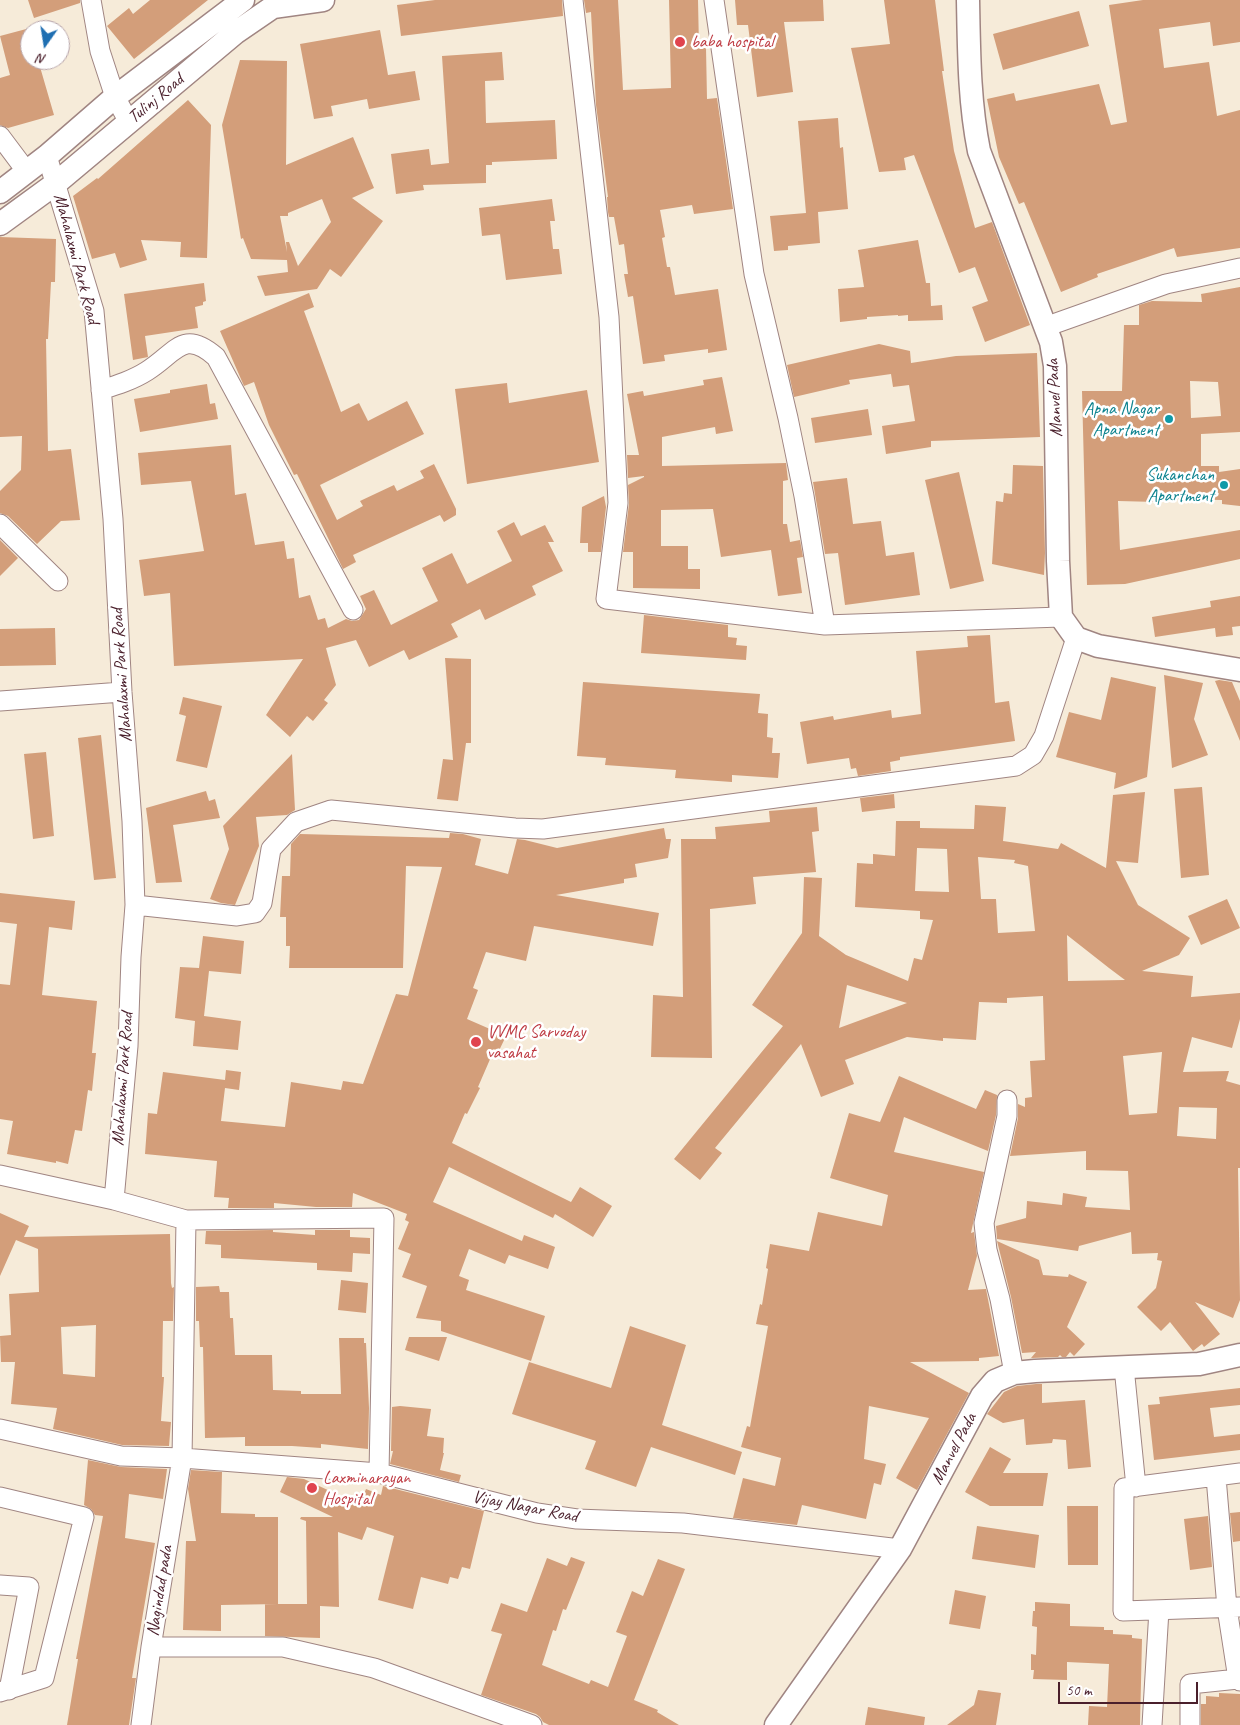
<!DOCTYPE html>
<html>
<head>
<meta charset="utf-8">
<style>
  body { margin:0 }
  #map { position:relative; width:1240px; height:1725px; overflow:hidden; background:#f6ebd9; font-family:Caveat,sans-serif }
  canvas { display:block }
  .north { position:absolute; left:20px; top:20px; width:50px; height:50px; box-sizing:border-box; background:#fff; border:1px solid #b7a5aa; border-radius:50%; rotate:193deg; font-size:14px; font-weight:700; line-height:20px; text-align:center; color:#4a1f2b }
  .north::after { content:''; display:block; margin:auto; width:18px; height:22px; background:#1f6fb2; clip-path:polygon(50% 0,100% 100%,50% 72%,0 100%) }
  .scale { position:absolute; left:1058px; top:1682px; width:140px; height:22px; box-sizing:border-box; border:2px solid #4a1f2b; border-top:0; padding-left:6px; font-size:15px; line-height:18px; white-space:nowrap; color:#4a1f2b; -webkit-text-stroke:4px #fff; paint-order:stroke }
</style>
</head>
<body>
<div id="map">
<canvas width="1240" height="1725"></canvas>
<div class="north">N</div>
<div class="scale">50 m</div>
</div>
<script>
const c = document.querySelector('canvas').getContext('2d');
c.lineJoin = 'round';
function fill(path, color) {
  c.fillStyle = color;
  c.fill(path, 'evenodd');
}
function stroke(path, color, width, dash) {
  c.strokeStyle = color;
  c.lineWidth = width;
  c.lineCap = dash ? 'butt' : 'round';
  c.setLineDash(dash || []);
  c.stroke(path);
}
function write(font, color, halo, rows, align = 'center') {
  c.font = font + ' Caveat,sans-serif';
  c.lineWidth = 5;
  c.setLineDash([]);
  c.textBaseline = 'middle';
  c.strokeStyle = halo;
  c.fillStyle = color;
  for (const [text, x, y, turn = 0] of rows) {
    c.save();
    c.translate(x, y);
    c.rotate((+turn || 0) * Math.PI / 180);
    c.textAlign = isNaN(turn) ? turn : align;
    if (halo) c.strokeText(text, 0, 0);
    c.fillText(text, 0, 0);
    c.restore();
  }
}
const building = new Path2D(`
  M28 0H80V3L34 18Z
  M150 0H208L134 59 107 26 129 8 133 14Z
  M435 0H562L563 16 401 36 397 5Z
  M584 0H618L623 90 671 88 669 0H698L699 48H706L707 99 717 98 733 209 694 214 692 205 660 210 665 237 662 238 667 267H670L675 295 718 289 727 350 708 353V349L664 355 665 361 643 364 633 296 628 297 624 274H628L624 244 619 245 614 217H609L608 212 607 197H608L596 105 591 12 586 13Z
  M735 0H823L824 21 784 22 793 92 757 97 748 25H737Z
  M884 0H935L944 71H942L954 151 975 228 992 222 1030 325 985 342 972 307 988 301 975 267 959 273 914 155 904 158 906 170 879 172 851 48 890 44Z
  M1143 0H1240V42L1213 46 1210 22 1159 29 1164 68 1209 62 1217 116 1240 110V248L1177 257 1174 248 1097 274 1098 277 1061 292 1024 202 1019 204 999 157 987 99 1014 93 1016 101 1099 84 1111 125 1127 122 1109 5Z
  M1079 11 1089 46 1003 70 993 34Z
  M30 28V60H38L54 115 8 128 0 125V78L10 75 0 36Z
  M380 30 388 75 415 71 420 100 369 109 367 99 331 106 333 116 314 119 300 44Z
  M502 52 504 80 485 81 486 123 555 120 557 159 492 162V165H486V183L423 185 424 190 396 194 391 154 429 149 431 165 449 163 442 56Z
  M240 60 287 61 286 165 353 137 374 188 352 198 383 221 341 277 330 269 317 289 265 296 257 276 288 272 287 260 251 259 243 238 241 239 222 125ZM322 199 331 222 298 266 289 242H286L287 252 280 216H288V213Z
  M188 100 211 125 207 258 180 257 181 242 141 240 147 260 120 268 115 253 92 259 73 196 97 178 98 179Z
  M838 118 840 148 843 147 848 209 818 212 820 243 788 246V250L774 251 770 216 806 213 798 121Z
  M552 199 555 221H550L553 249H559L562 274 506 280 500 234 482 236 479 208Z
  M0 237 56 239 55 282H51L48 339H46L48 451 71 449 80 520 61 521 37 544 8 516 0 513V491L21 470 22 436 0 437Z
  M918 240 926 283H930L931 306 942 305 943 320 908 321V315L898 316V315L867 317V319L840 322 838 289 864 287 858 250Z
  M204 283 206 301 203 302V305L195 307 198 328 145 336 148 357 133 360 124 294Z
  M1240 287V432L1201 434V466H1219V472L1240 469V506L1222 504V500L1157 499V502L1118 501 1120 550 1240 530V559L1125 584 1087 585 1082 391H1122L1124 325H1139V305L1152 301 1202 302 1201 294ZM1190 381 1218 382 1221 416 1191 418Z
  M309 293 314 307 304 311 341 412 359 403 368 421 407 401 424 434 320 485 337 520 363 506 360 501 394 485 397 491 424 478 420 471 434 464 456 509V515L444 522 440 515 353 555 356 562 343 569 297 474 294 475 269 425 254 382 244 386 220 331Z
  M879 344 910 351 911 363 956 356 1037 353 1040 437 931 441V447L886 454 882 426 915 421 909 385 893 387 891 374 849 380 850 384 794 397 787 365Z
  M722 377 733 431 716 434 715 427 662 437V466L786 463 788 480 783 481V524H787L790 542 800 540 803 557 797 558 802 593 778 596 771 550 721 557 713 509 661 510V546H688V569H700V589L633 588V552H623L629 504 628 485 644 477V476L628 478 627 455H639L627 394 643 391 644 396 704 385 703 380Z
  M507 383 509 403 587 390 599 462 467 484 455 389Z
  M207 384 210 404 215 403 218 419 140 432 134 399 170 393V390Z
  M868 409 872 435 815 443 811 418Z
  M231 445 235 495 246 493 255 545 284 541 287 559 294 558 299 598 310 595 318 620 325 618 328 628 346 619 352 621 359 620 366 609 360 596 374 590 391 625 438 601 422 568 452 553 467 584 512 561 497 531 514 522 521 536 545 525 554 542H548L563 571 532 586 536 595 485 620 480 609 451 624 458 637 409 660 404 650 369 667 356 640 326 648 336 685 324 700 328 703 313 721 307 716 290 737 266 715 303 659 174 666 170 593 144 596 139 560 204 551 191 481 141 485 138 453Z
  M1013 465 1043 466 1045 553 1044 575 992 564 996 501 1003 502 1004 493 1012 494Z
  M959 472 984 581 950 589 925 480Z
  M847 478 853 524 881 521 886 556 914 552 920 595 845 605 838 553 825 554 813 482Z
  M604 496 606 507 601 552H588V543H580L582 507Z
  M0 540 18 558 0 576Z
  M1240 596V626L1232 627 1233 635 1216 637 1215 628 1155 637 1152 617 1211 607 1210 601Z
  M644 615 728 625V637L737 638 736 645 747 646 746 660 641 653Z
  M55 628 56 665 0 666V629Z
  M990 635 995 703 1009 701 1015 741 900 757V760L890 762 891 771 858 776 856 768 851 769 849 758 807 764 800 722 833 716 834 720 891 710 892 718 921 714 916 651 968 647 967 636Z
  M445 658 471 659V743H466L458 801 437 799 443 759 453 760Z
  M1164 675 1203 683 1194 719 1208 755 1172 768Z
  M1111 677 1156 687 1147 777 1114 789 1116 773 1056 757 1069 712 1101 720Z
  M1219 680 1232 682 1240 701V741L1215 681Z
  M583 682 760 694 758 713 768 714 767 737 773 738 772 753H780L778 778 732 775V782L675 778 676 770 605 765 606 758 577 756Z
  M183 697 222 706 207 768 176 761 186 716 179 714Z
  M101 735 116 878 94 880 78 738Z
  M46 752 54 836 33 839 24 754Z
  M292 754 295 810 287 815 256 817 259 846 235 905 221 903 210 899 229 849 223 826Z
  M1202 787 1209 875 1181 878 1174 789Z
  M206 791 209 801 215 799 220 818 173 825 182 882 156 883 146 808Z
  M1145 792 1138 863 1116 861 1138 905 1190 938 1179 955 1142 971 1193 976 1191 997 1240 993V1019L1232 1048 1192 1037 1183 1072 1229 1071 1226 1081 1240 1085V1168H1238L1240 1300 1233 1318 1195 1302 1220 1334 1204 1347 1202 1344 1193 1351 1170 1322 1161 1331 1137 1307 1156 1288 1162 1261 1157 1260 1158 1253 1132 1254 1131 1232 1079 1246 1078 1251 997 1239 996 1226 1026 1218 1027 1201 1062 1205 1063 1193 1087 1197 1085 1207 1130 1210 1128 1171 1086 1170V1151L1010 1156 1018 1118V1104L1025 1107V1098L1032 1097 1030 1061 1045 1060 1043 996 1007 998V1003L979 1002 976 1040 943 1038V1041L907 1037 845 1060 854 1084 821 1097 801 1044 715 1148 722 1153 700 1180 674 1159 783 1026 752 1005 802 933 804 877 822 878 819 936 846 955 908 981 914 958 922 960 933 920 920 919V911L855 907 857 863 873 864V854L895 856 896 821H920V828L974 829 975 805 1006 807 1003 841 1058 849 1061 843 1106 868 1113 795ZM917 848 947 849 949 892 915 891ZM978 857 1015 860 1014 863 1028 866 1035 931 998 933 996 899H981ZM1067 935 1109 968 1125 980 1068 981ZM847 985 907 1003 839 1028ZM1162 1052 1157 1113 1129 1115 1123 1056ZM1179 1107 1217 1108 1216 1139 1177 1136Z
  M894 794 895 808 862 812 860 798Z
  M817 807 819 831 812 832 816 872 753 877 756 904 710 909 712 1058 651 1057 653 995 683 997 681 839H716L715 827 770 822 769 811Z
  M664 828 666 839H671L668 858 635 864 637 877 624 879V883L556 895 659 913 653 946 534 926 526 961 486 952 473 988 478 990 467 1019 506 1036 495 1059 491 1057 478 1087 480 1088 467 1114 465 1113 452 1143 571 1202 580 1187 612 1206 593 1237 555 1214 553 1218 449 1167 433 1202 522 1241 524 1235 555 1247 548 1269 509 1255 505 1264 469 1249 459 1276 469 1280 466 1290 545 1316 531 1361 441 1331V1321L416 1318 427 1286 402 1277 411 1254 398 1249 409 1222 405 1220 407 1214 353 1193 352 1207H316L274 1203V1208H228L229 1198 214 1197 217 1161 145 1154 148 1113 157 1114 163 1072 225 1080 226 1070 241 1072 239 1090 225 1088 221 1121 285 1127 291 1082 341 1090 343 1081 363 1084 396 994 408 996 442 867 406 866 403 968H289L290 946H286V917H280L282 876H290L291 844 300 834 449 838 450 833 463 834 481 839 475 865 508 874 517 839 525 840 557 848Z
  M0 893 75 901 72 930 49 927 42 995 97 1001 92 1053H96L92 1091 88 1090 82 1131 75 1130 68 1164 56 1161V1163L7 1154 13 1121 0 1119V984L10 985 17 924 0 922Z
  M1227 899 1240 928 1201 945 1188 916Z
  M203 936 244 941 241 974 209 971 204 1016 241 1021 238 1050 193 1046 195 1021 175 1018 180 967 199 968Z
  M899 1076 976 1109 985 1090 997 1095 996 1115 988 1151 904 1117 894 1152 984 1172 971 1233 974 1232 977 1256 968 1290 986 1289 999 1356 979 1358V1361L910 1362 969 1393 917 1490 896 1478 929 1418 869 1406 864 1459 886 1464 881 1485 874 1483 866 1519 802 1505 797 1525 733 1518 743 1478 775 1486 781 1458 741 1447 747 1426 750 1427 768 1326 756 1324 760 1304 762 1305 768 1269 766 1268 770 1244 809 1251 818 1212 882 1226 888 1195 830 1178 849 1113 880 1122Z
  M0 1213 29 1226 24 1237 170 1234 171 1283 172 1288 174 1287 173 1321H163L162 1377H164L161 1421 171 1422 169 1446 122 1445 53 1429 57 1408 11 1404 15 1362H1L0 1336 11 1335 9 1294 39 1292 38 1249 16 1240 0 1276ZM96 1325 95 1377 63 1374 61 1327Z
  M273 1230V1232L315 1235V1230H350V1237L370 1238V1254L353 1253 352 1272 317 1270V1263L221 1258V1245L205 1244 206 1231Z
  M997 1241 1039 1260 1043 1275 1068 1277 1069 1274 1087 1282 1067 1327 1085 1344 1074 1356 1070 1352 1066 1357H1062L1060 1355 1058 1357 1031 1358 1036 1352 1022 1353 1011 1297Z
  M341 1280 368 1283 366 1313 338 1310Z
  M219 1286 220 1292H229L230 1318H233L235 1355H272L273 1390 301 1391V1394H341L339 1338H364V1343H366L369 1408 368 1449 321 1444V1448L292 1446H245V1437L205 1438 203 1347H200L199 1321H196V1287Z
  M630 1326 686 1345 662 1425 742 1452 735 1475 651 1447 636 1487 585 1469 596 1441 512 1414 529 1362 611 1388Z
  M409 1337H447L439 1361 405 1350Z
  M1036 1384H1042V1403L1085 1400 1091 1467 1068 1469 1066 1440 1053 1439 1052 1443 1026 1445 1024 1419 1003 1423 987 1414 1004 1392 1017 1386Z
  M1240 1388V1405L1210 1408 1214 1437 1240 1434V1450L1154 1460 1148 1405 1160 1404 1159 1397Z
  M400 1406 431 1409 427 1436 444 1438 443 1453H444L440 1470 461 1475 459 1482 390 1464 393 1451H391L392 1407Z
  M990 1447 1011 1459 1003 1473H1048L1043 1506H990L965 1492Z
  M88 1460 121 1467 167 1469 163 1499 129 1494 125 1538 155 1543 132 1678H136L129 1725H67L78 1659H76L103 1516 95 1515 91 1509 84 1505Z
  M191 1470 222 1472 221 1513 255 1514V1517H278V1604L221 1605V1631L183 1630 186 1541H196L188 1489Z
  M287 1477 304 1479 360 1505 366 1489 381 1495 383 1486 484 1511 470 1569 462 1567 458 1579 450 1577 448 1584 421 1577 413 1609 378 1600 394 1536 367 1527 362 1540 338 1532 339 1607 320 1606V1638L265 1636V1604H307L306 1521 300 1519 301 1517H333L280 1492Z
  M1067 1506H1098V1565H1068Z
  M1240 1512V1541L1233 1542 1230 1513Z
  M1208 1516 1212 1567 1190 1570 1184 1519Z
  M977 1526 1039 1535 1035 1568 972 1559Z
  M571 1557 585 1562 566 1610 563 1609 556 1631 553 1630 542 1665 589 1684 591 1680 608 1687 627 1636 616 1632 632 1591 643 1596 658 1559 685 1569 634 1700 658 1710 657 1712 679 1725H549L543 1722 540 1717 536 1714 481 1695 502 1634 491 1631 501 1603 527 1612 547 1558 567 1566Z
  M955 1590 986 1596 980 1629 949 1624Z
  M1035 1602 1070 1604V1626L1104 1627V1630H1113V1634L1132 1635V1638L1142 1639 1140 1725H1088L1089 1706 1107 1707 1109 1664 1067 1662V1680L1033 1679 1034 1670H1031V1654L1036 1655 1037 1627 1032 1626 1033 1611H1035Z
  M978 1690 1001 1693 996 1725H947L974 1705Z
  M1219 1693 1240 1694V1725H1201V1704H1206V1696L1219 1697Z
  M868 1707 925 1717 924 1725H865Z`);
const minor = new Path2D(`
  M91 0 100 51 115 97 129 122
  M573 0 609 317 618 503 606 599 825 625 1061 617
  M714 0 754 274 788 418 804 496 825 625
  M0 136 27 172
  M47 156 94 311 113 519 122 692 132 821 135 905 131 957 128 1046 114 1200
  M1045 327 1166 284 1240 268
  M101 390C117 385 133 380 147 371 176 353 183 328 216 357L353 610
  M0 524 58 581
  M0 701 122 692
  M135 905 237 916 255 913 262 903 271 849 296 822 331 810 515 828 543 829 1016 766 1033 755 1044 736 1076 638
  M1007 1100V1116L984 1223 987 1250 1000 1299 1014 1373
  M0 1175 114 1200 186 1220 182 1458 151 1647 141 1725
  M186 1220 384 1218 379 1473
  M1124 1367 1136 1487
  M0 1429 121 1456 182 1458 379 1473 537 1513 577 1519 683 1523 900 1549
  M1240 1473 1124 1488 1123 1611 1240 1607
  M1216 1477 1227 1608 1238 1679 1240 1681
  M0 1497 84 1517 44 1678 0 1692
  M0 1585 29 1587 9 1690
  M151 1647H283L374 1668 532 1725
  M1152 1725 1159 1610
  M1190 1725V1684L1238 1679`);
const major = new Path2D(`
  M968 0C969 51 969 101 979 151L1051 342 1055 366 1058 561 1061 617 1076 638 1098 646 1240 670
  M0 192 47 156 115 97 243 0
  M0 224 55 184 235 33 273 7 323 0
  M776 1725 900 1549 982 1396 995 1381 1014 1373 1035 1371 1199 1364 1240 1355`);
const markers = [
  [680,42,6,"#e0444e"],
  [1169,419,5,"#0f9aa8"],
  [1224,485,5,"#0f9aa8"],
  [476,1042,6,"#e0444e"],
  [312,1488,6,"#e0444e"]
];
const healthNames = [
  ["baba hospital",691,42],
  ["VVMC Sarvoday",487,1032],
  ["vasahat",487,1053],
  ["Laxminarayan",323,1478],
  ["Hospital",323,1499]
];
const streetNames = [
  ["Tulinj Road",156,99,-40],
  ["Mahalaxmi Park Road",76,259,75],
  ["Manvel Pada",1055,398,-93],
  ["Mahalaxmi Park Road",122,675,-94],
  ["Mahalaxmi Park Road",123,1079,-86],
  ["Manvel Pada",954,1449,-62],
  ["Vijay Nagar Road",525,1507,11],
  ["Nagindad pada",160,1591,-81]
];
const cultureNames = [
  ["Apna Nagar",1159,409],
  ["Apartment",1159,430],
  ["Sukanchan",1214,475],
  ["Apartment",1214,496]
];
fill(building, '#d39e7a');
stroke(minor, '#a08582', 21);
stroke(major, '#a08582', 25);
stroke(minor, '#fff', 19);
stroke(major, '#fff', 22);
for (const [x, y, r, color] of markers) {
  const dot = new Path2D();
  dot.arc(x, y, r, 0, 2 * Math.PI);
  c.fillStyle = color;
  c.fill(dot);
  stroke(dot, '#fff', 2);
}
write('18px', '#be3a42', '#fff', healthNames, 'left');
write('18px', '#4a1f2b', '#fff', streetNames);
write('18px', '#0d838f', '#fff', cultureNames, 'right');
</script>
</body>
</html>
